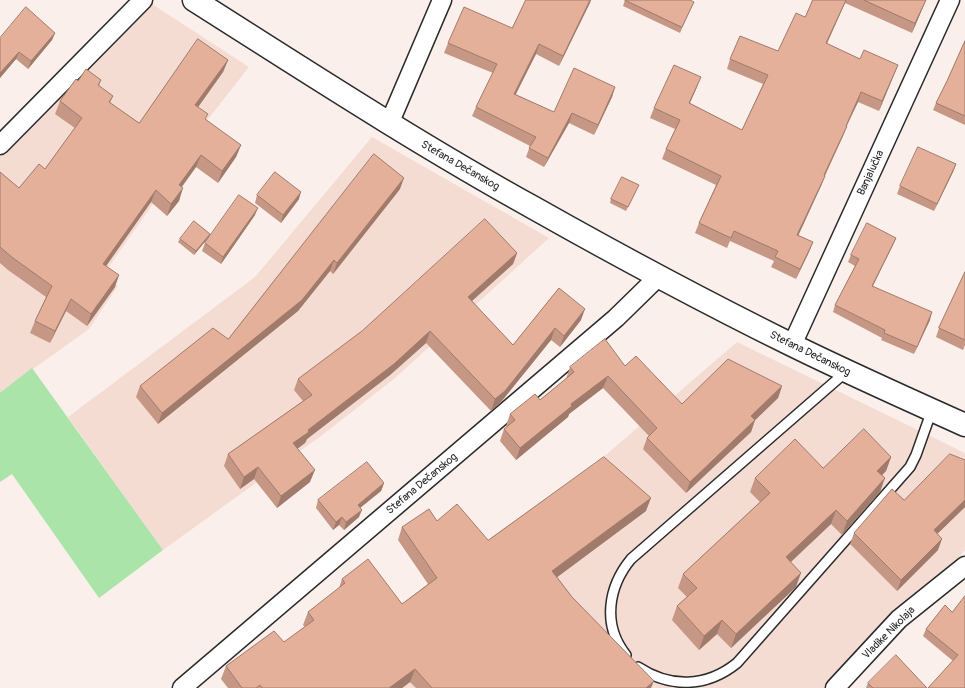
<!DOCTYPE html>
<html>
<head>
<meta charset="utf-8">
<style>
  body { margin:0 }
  canvas { display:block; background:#faefeb }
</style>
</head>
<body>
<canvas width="965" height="688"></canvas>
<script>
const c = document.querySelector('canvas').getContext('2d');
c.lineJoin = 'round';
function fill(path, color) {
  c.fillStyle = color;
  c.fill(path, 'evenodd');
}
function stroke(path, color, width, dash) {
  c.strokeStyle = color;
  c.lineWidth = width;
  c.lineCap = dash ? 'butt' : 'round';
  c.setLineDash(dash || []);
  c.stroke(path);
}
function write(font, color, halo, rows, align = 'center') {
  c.font = font + ' Pangolin,sans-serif';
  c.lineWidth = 3.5;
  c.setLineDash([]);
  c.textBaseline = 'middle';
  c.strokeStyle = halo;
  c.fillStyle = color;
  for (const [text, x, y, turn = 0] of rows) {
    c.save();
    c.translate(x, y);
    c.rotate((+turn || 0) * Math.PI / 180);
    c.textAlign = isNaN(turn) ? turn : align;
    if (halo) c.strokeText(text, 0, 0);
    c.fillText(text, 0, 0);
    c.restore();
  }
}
const built = new Path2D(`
  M149 2 249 67 205 123 208 126 103 275 118 286 89 329 1 392 0 391V150Z
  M372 137 549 238 394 379 321 436 163 550 68 417 255 277Z
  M737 342 965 453V550L960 556 888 620 824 688H289L607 454Z`);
const green = new Path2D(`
  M32 368 163 550 99 598 12 474 0 482V391L1 392Z`);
const lane = new Path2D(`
  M626 655C602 625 608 587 631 559L847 371
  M638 667C670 688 706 688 737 663L910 467 916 455 932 410`);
const street = new Path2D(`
  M389 124 442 0
  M0 145 143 0
  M792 345 950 0
  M182 688 616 318 659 276
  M835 688 899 619 965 566`);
const secondary = new Path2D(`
  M194 0C306 71 418 144 534 208 619 256 705 302 792 345 849 373 907 399 965 425`);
const wall = new Path2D(`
  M526 0H591L559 66 536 54 515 94 554 112 615 87 612 97 594 135 569 123 544 167 526 157 530 146 472 116 476 107 493 73 444 53 448 43 512 28Z
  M625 0 691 8 680 33 623 6Z
  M813 0H926L912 33 845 3 827 44 860 59 898 65 879 111 858 102 846 126H847L843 136 825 176 821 186 798 235 813 242 809 252 796 279 771 267 774 261 730 241 727 248 695 233 699 223 716 185 662 159 666 149 675 129 650 118 654 108 697 87 690 103 742 130 763 84 727 69 730 59 778 51 805 17Z
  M55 33 52 40 28 69 16 59 0 78V38Z
  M965 41V125L933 110 936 103 947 81Z
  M228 60 223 72 198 107 206 120 241 145 236 157 218 183 196 167 182 187 179 201 167 216 151 202 106 266 115 287 87 326 66 311 50 343 30 333 35 321 46 297 8 270 0 263V172L19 188 45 169 75 128 55 114 60 101 78 81 101 80 99 86 113 96 110 103 139 123Z
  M956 164 953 172 934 211 897 194 900 186Z
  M400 189 333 274 330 271 298 311 158 424 136 397 140 386 228 339Z
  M637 189 626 211 610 203 611 199Z
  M257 195 299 199 281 223 255 203Z
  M255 215 221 264 202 251 205 243Z
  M210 234 208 238 194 255 178 242 180 239Z
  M896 238 893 245 873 286 930 320 914 354 881 340 882 338 833 312 835 305 855 266 848 262 851 255Z
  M517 253 513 264 472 301 513 345 559 288 581 320 560 347 551 340 501 402 491 411 426 343 390 375 307 439 305 443 297 449 310 482 277 508 254 479 240 489 224 466 228 454 303 401 294 390 298 379Z
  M965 272V345L963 350 936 337 939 328Z
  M625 366 682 404 782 386 778 398 755 420 751 432 686 493 643 449 647 438 649 436 603 388 569 414 568 417 516 460 500 441 504 429 507 427 506 426 510 414 540 400 566 379 570 367Z
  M891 457 886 471 882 475 880 492 842 535 831 524 791 562 796 587 731 648 717 634 699 650 672 620 677 606 687 597 678 588 683 574 760 502 750 492 755 478Z
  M965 460V507L937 534 938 550 897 591 850 544 854 533Z
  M384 483 381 491 360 508 359 517 344 530 339 525 333 530 316 508 318 500Z
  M646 511 557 577 572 597 651 688H416L410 682 402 688H228L221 679 226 666 284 642 305 627 303 625 308 612 339 588 342 579 402 604 428 584 398 540 402 527 437 521 488 540Z
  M952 612 965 688 953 661 923 636 926 629Z
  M868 683 927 688H866Z`);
const shadedWall = new Path2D(`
  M590 0H591L590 3 559 66 563 56Z
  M846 0 845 3 822 53 826 43Z
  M926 0 924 5 912 33 915 23Z
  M55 33 52 40 28 69 31 61Z
  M539 44 536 54 511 104 514 94Z
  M19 52 16 59 0 78V73Z
  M228 60 223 72 191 117 195 105Z
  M898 65 894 75 879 111 882 101Z
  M701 77 697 87 685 113 689 103Z
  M615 87 612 97 594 135 598 125Z
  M861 92 858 102 842 136 846 126Z
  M572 113 569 123 544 167 548 158Z
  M847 126 843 136 820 185 824 175Z
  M241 145 236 157 218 183 222 171Z
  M201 155 196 167 174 197 179 185Z
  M956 164 953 172 934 211 937 204Z
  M825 176 821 186 794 245 797 235Z
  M404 178 400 189 333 274 337 263Z
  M183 188 179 201 167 216 171 204Z
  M156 190 151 202 99 276 103 264Z
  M301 192 299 199 281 223 283 215Z
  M258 208 255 215 221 264 223 257Z
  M210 234 208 238 194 255 196 251Z
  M896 238 893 245 869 293 872 286Z
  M813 242 809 252 796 279 800 269Z
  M517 253 513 264 464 308 468 297Z
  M334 260 330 271 298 311 158 424 162 413Z
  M119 275 115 287 87 326 91 314Z
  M71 299 66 311 50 343 55 331Z
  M585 309 581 320 560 347 564 336Z
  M932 312 930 320 914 354Z
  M555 328 551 340 501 402 491 411 495 399Z
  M430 331 426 343 390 375 307 439 305 443 289 455 293 443 308 430Z
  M608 376 603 388 569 414 568 417 516 460 520 448 571 404Z
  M782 386 778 398 747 428 751 416Z
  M755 420 751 432 686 493 690 482Z
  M891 457 886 471 872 485 877 471Z
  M258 467 254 479 240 489 244 477Z
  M315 470 310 482 277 508 281 496Z
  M885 478 880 492 842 535 847 521Z
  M384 483 381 491 355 512 358 505Z
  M651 498 646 511 548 584 552 571Z
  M965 500V507L930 541 934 530Z
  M362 510 359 517 344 530 346 522Z
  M836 510 831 524 781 571 786 557Z
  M342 517 339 525 333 530 336 522Z
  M942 539 938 550 897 591 901 580Z
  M801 573 796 587 731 648 736 634Z
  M722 620 717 634 699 650 704 636Z
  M415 669 410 682 402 688H389Z
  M654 681 651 688H646Z`);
const building = new Path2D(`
  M526 0H590L563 56 539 44 514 94 554 112 574 68 615 87 598 125 572 113 548 158 529 148 536 137 476 107 497 64 448 43 464 7 512 28Z
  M625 0H690L694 2 682 27Z
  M813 0H846L826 43 860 59 864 50 898 65 882 101 861 92 846 126H847L824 175 825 176 797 235 813 242 800 269 775 257 778 251 734 231 731 238 699 223 721 176 666 149 680 120 654 108 674 65 701 77 689 103 742 130 768 75 730 59 740 36 778 51 796 13 805 17Z
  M864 0H926L915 23Z
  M26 7 55 33 31 61 19 52 0 73V38Z
  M198 39 228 60 195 105 208 114 205 119 241 145 222 171 201 155 179 185 183 188 171 204 156 190 103 264 119 275 91 314 71 299 55 331 35 321 52 286 13 258 0 247V172L19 188 39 164 45 169 82 118 60 101 76 79 78 81 86 69 101 80 98 85 113 96 109 102 139 123Z
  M965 41V116L936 103 947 81Z
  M918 147 956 164 937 204 900 186Z
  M374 154 404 178 337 263 334 260 302 300 162 413 140 386 213 328 228 339Z
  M275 172 301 192 283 215 257 195Z
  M622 177 639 185 628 207 611 199Z
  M239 195 258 208 223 257 205 243Z
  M485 219 517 253 468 297 513 345 559 288 585 309 564 336 555 328 505 391 495 399 430 331 394 364 308 430 309 432 293 443 315 470 281 496 258 467 244 477 228 454 312 395 298 379 362 331Z
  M194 221 210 234 196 251 180 239Z
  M867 223 896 238 872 286 932 312 917 347 884 333 885 330 835 305 859 259 851 255Z
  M965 272V340L939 328Z
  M605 339 625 366 636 356 682 404 728 359 782 386 751 416 755 420 690 482 647 438 657 428 608 376 571 404 572 406 520 448 504 429 515 420 510 414 535 394 540 400 574 372 570 367Z
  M864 429 891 457 877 471 885 478 847 521 836 510 786 557 801 573 736 634 722 620 704 636 677 606 697 588 683 574 770 493 755 478 795 439 823 468Z
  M950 454 965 460V500L934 530 942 539 901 580 854 533 892 489 904 500Z
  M604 457 651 498 552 571 572 597 654 681 646 688H432L415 669 389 688H262L260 685 256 688H242L226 666 274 631 284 642 314 620 308 612 345 583 342 579 368 559 402 604 437 578 402 527 429 509 437 521 457 504 488 540Z
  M367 462 384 483 358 505 362 510 346 522 342 517 336 522 318 500Z
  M965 596V688H928L958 655 926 629 945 605 952 612Z
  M896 655 927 688H873L868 683Z`);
const streetNames = [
  ["Stefana Dečanskog",460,166,30],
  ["Banjalučka",871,173,-65],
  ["Stefana Dečanskog",810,354,26],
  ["Stefana Dečanskog",422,484,-40],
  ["Vladike Nikolaja",889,633,-45]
];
fill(built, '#f4dcd3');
fill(green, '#abe4a8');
stroke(lane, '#2b2b2b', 12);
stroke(street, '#2b2b2b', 21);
stroke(secondary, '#2b2b2b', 25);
stroke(lane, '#fff', 9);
stroke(street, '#fff', 18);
stroke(secondary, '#fff', 22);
fill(wall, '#c59784');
fill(shadedWall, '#a07b6c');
fill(building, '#e5b09a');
stroke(building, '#a07b6c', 1);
write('11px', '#2b2b2b', '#fff', streetNames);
</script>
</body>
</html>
